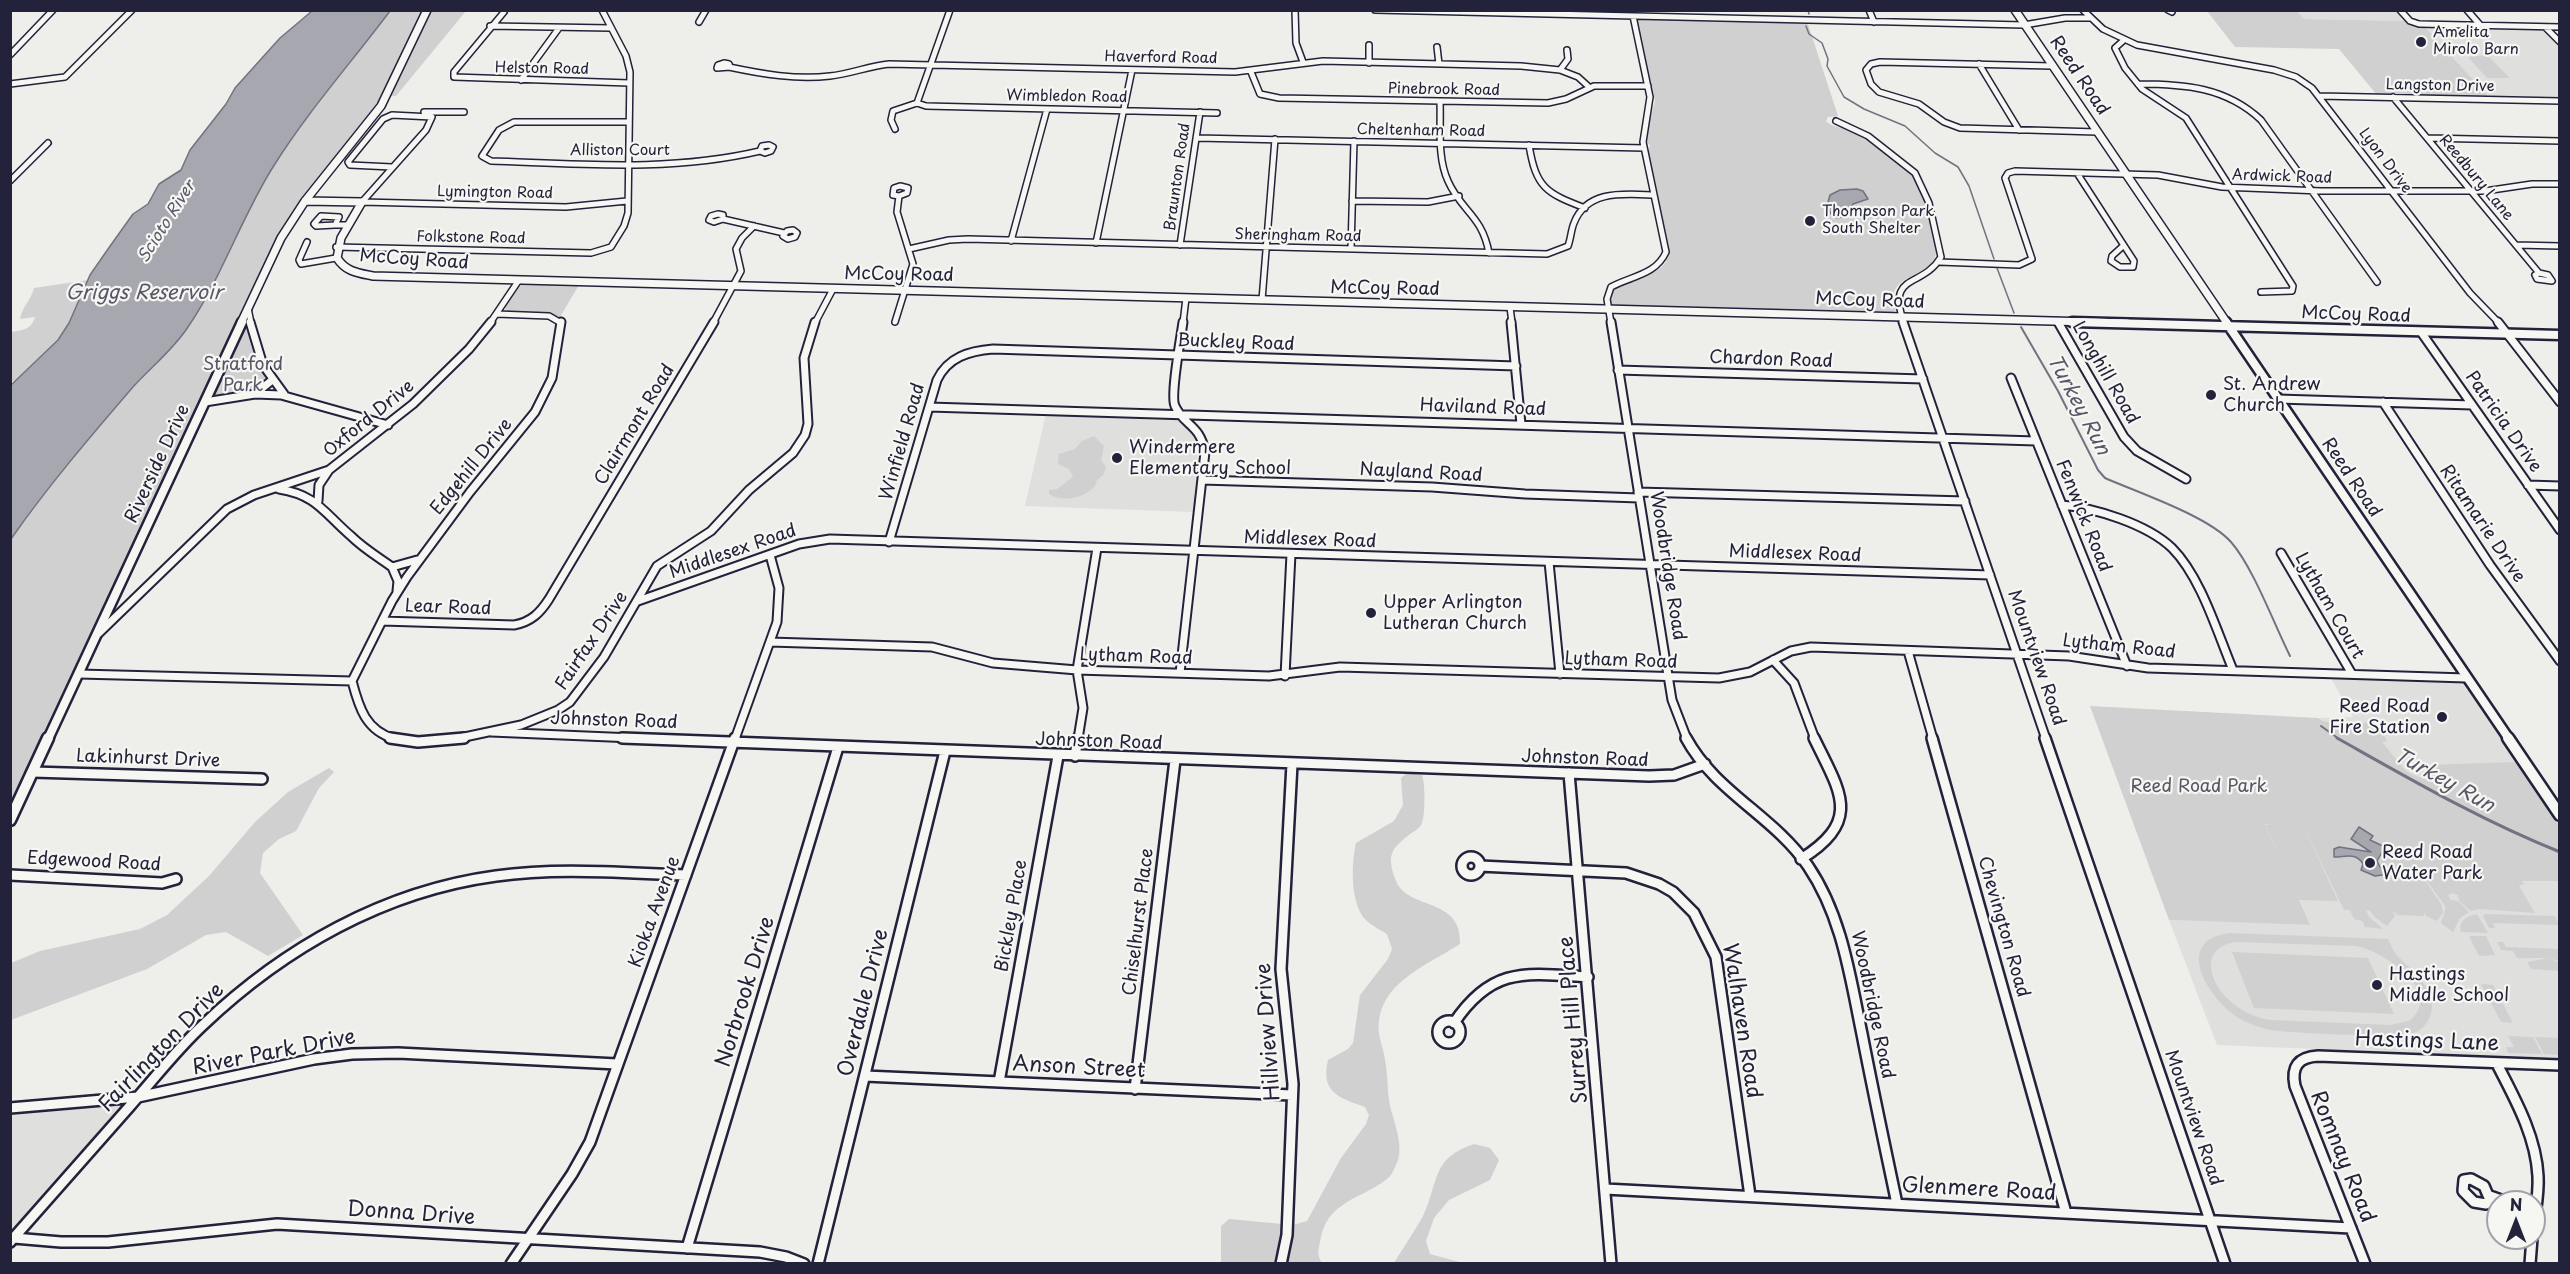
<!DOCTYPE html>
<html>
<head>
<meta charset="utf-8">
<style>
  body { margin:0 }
  #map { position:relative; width:2570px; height:1274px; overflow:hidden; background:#eeeeeb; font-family:"Playpen Sans",sans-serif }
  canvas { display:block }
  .frame { position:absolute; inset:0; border:12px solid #22223b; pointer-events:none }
  .north { position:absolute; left:2486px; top:1190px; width:60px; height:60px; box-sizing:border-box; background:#f6f6f2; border:2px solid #a1a1a9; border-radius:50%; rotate:0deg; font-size:16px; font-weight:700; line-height:24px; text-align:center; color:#22223b }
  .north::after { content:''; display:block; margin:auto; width:21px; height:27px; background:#22223b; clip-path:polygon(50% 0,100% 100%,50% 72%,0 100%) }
</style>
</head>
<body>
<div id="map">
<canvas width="2570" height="1274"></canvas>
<div class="frame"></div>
<div class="north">N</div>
</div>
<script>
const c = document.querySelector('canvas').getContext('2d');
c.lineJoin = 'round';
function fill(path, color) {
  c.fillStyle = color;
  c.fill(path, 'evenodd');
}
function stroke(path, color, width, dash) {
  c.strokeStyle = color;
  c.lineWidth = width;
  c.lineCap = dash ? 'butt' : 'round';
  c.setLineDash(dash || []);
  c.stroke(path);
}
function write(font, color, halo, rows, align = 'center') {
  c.font = font + ' "Playpen Sans",sans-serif';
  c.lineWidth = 4.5;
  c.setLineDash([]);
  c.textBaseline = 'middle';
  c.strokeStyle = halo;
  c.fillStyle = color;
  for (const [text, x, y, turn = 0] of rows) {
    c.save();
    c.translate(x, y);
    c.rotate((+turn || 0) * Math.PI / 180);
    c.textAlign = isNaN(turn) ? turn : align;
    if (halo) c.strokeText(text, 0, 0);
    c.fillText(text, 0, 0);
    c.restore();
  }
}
const built = new Path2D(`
  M2297 11H2397L2407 21 2304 19Z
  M2423 25 2544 29 2559 45V98L2489 97Z
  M1046 413 1178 417 1193 430 1197 443 1198 469 1193 512 1025 506Z
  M2328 673 2467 676 2498 714 2530 763 2423 765 2437 789 2398 769 2319 718 2353 717Z
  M2264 824 2303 825 2416 869 2559 875V1059L2217 1045 2169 920 2309 925Z
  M138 1097 11 1242V1108Z`);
const green = new Path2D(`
  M431 10 466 11 396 96H391Z
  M390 11H427L382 105 296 214 11 820V539L52 482 145 374 187 329 206 299 255 197 273 166 337 77Z
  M2207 11H2297L2304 19 2407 21 2423 25 2489 97 2377 95 2339 49 2235 47Z
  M1642 18 1807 21 1838 116 1828 117 1826 121C1833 129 1849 127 1860 133 1868 138 1914 173 1917 180 1927 200 1931 225 1937 247 1936 282 1881 270 1896 310L1891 313 1614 306 1611 303C1606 271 1670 287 1669 248L1648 152 1650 145 1647 143 1645 137 1655 101 1637 20Z
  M2487 55 2510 78H2487L2468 57Z
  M88 280 69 323 58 340 14 381H11V332C23 330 31 330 35 317L20 319C22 307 31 300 34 288Z
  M524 283 579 285 560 317 549 314 506 312 505 307 516 289Z
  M244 326 250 328 254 351 268 381 254 392 215 397 213 394Z
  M1094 436 1104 446 1101 460 1106 467 1103 475 1097 480 1095 486C1084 498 1063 503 1049 494V490L1057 489 1073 477 1069 469 1058 464 1059 454 1075 449 1082 441Z
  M2090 706 2318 718C2329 725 2338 724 2350 721L2354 724 2375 722 2386 731 2382 732 2387 741 2382 742 2404 769 2411 774 2432 782 2423 765 2517 762 2559 825V881H2522L2524 884 2519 886 2535 913 2479 909 2471 911 2459 901 2458 895 2452 893 2448 895 2451 900 2458 901 2469 912 2460 918 2453 932 2441 923 2446 907 2418 869 2441 904 2443 913 2437 921 2426 916 2424 912V916L2398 915 2393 911 2395 916 2387 926 2376 918 2370 911 2366 910 2369 917 2383 929 2365 927 2362 921 2354 919 2350 910H2344L2303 825 2338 901 2299 900 2265 825 2271 824H2265L2310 925 2169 920Z
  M329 768 334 772 319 788 296 831 279 839 263 853 260 873 303 935 268 956 226 932 206 935 147 969 11 1020V963L40 951 140 929 167 915 209 876 255 822 288 792Z
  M1407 773 1422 775C1425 782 1426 818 1421 825 1419 829 1413 832 1410 834 1391 849 1386 855 1396 881 1408 911 1462 896 1460 944 1426 966 1375 984 1379 1033 1380 1042 1384 1051 1385 1060 1388 1075 1387 1091 1390 1106 1394 1122 1403 1143 1398 1160 1396 1165 1392 1176 1387 1179 1360 1200 1326 1201 1320 1242 1318 1251 1317 1255 1322 1263L1221 1264V1226L1229 1219 1293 1225 1307 1221 1341 1158 1366 1124 1369 1115 1365 1107C1340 1098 1320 1093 1328 1060L1348 1049 1353 1043 1360 995 1388 959 1392 949 1387 934C1381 930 1372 926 1367 921 1350 906 1351 864 1356 843L1394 821 1403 805 1401 778Z
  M2477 914 2488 933 2461 932C2458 921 2467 916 2477 914Z
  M2485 914 2555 916 2559 925 2493 923 2495 928H2489L2483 916Z
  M2229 933 2388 939C2391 944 2393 951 2397 955 2411 971 2430 982 2432 1006 2432 1017 2426 1027 2416 1032 2399 1039 2292 1033 2270 1030 2261 1028 2252 1025 2244 1021 2212 1005 2169 941 2229 933ZM2236 942 2356 946C2383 951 2446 992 2409 1021L2390 1025 2270 1020C2254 1017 2240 1011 2228 999 2208 980 2200 947 2236 942Z
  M2469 936H2486L2495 955 2479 956Z
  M2497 942H2503L2506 947 2559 949V961C2544 956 2531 959 2517 958L2513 951 2501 950Z
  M2232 952 2368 958 2394 1014 2254 1008Z
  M2548 958 2559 963V971L2531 969 2527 962Z
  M2481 984 2493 985 2513 1023 2501 1022Z
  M2508 1036 2533 1037 2542 1054 2508 1053 2506 1047H2514Z
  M2535 1037 2559 1038V1055L2544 1054Z
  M1474 1144 1490 1148 1499 1160 1490 1180 1449 1200 1434 1218 1426 1241 1430 1254 1463 1263H1394C1403 1248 1414 1232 1423 1216 1439 1182 1431 1158 1474 1144Z`);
const water = new Path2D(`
  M312 11H390C351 63 308 111 273 167 241 218 222 277 188 327 173 350 151 367 133 387 90 437 48 486 11 539V385L58 340 69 323 90 275 108 249 133 214 148 204 159 184 181 170 190 150 226 104 235 88 280 38Z
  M1857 189 1863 191 1868 199 1853 204 1845 216 1838 218 1832 216 1827 206 1830 195 1840 190Z
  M2359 827 2373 836 2370 840 2385 847 2377 861 2380 867 2388 868 2390 874 2375 876 2361 870 2363 864C2356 852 2346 857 2334 857V849L2339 847 2371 852 2351 839Z`);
const streamFar2 = new Path2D(`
  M1808 10 1809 14
  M1806 26 1809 34 1822 43 1828 59 1827 66 1844 97 1864 109 1905 126 1935 153 1958 167 1969 186 1994 259
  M1997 268 2014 313`);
const streamFar1 = new Path2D(`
  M2021 327 2058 391 2098 470 2105 478C2139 493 2208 516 2231 542 2253 567 2274 624 2290 656
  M2321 726 2339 739`);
const stream = new Path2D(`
  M2337 738C2410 779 2482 821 2560 852`);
const minorFar2 = new Path2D(`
  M1295 10 1296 43 1303 62
  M1375 10 2024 25 2065 18H2090
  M1869 10 1874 22
  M2083 10 2103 29 2137 45 2274 70 2296 77 2312 88 2470 293 2499 323
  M2168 10 2172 12
  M2400 10 2410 21 2419 24 2560 27
  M2467 10 2481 26
  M504 12 454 72V77L629 83
  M699 22 706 10
  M490 26 610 28
  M2545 27 2560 42
  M2124 40 2115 48 2125 68 2142 89 2186 118 2293 286 2292 291 2261 292
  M1369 45V63
  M1437 47 1439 64
  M10 55 53 10
  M724 63 729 64 730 67 717 68 718 65Z
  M1979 64 2019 130
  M2052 66 1880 62 1871 64 1866 70 1871 84 1879 92 1919 104 1944 122 1960 128 2097 132
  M729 67C762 74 796 80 830 76 850 74 869 66 889 64L1235 72 1323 61 1521 66 1560 70 1578 77 1589 87
  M1560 70 1568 59 1567 50
  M1251 72 1260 94 1279 98 1548 103 1566 99 1594 86H1648
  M521 80 559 28
  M10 84 65 77 132 10
  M2138 84C2184 84 2226 87 2261 120L2377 282
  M2319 96 2560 101
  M2393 97 2539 273
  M1440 102C1441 127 1437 157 1448 181 1461 211 1482 215 1489 253
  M917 103 926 106 1217 113
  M917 103 950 10
  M424 112H464
  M1836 121 1868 136 1915 173 1929 203 1941 257C1922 289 1886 272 1904 323
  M629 122H514L499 130 482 156 491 161C581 164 671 172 760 151
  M895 129 891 120 893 111 917 103
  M1197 138 1644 148
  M2428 138 2560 141
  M769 145 773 147 771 151 765 153 760 151 762 146Z
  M1529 145C1536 188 1546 193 1585 208
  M2077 173 2134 261 2133 267H2120L2111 261 2112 256 2123 246
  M10 181 48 143
  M900 186 908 188 907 193 899 196 893 195 894 188Z
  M1352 201 1428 202 1459 196
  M362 202 566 207 627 201
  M362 202 426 130 432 117 392 115 383 119 348 162 350 165 392 167
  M718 214 723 215V219L714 222 709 220 711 216Z
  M321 216 339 217 335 225 316 226 314 224Z
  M723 219 784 233
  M335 225H348
  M793 230 797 233 795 237 788 239 783 236 787 231Z
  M1011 241 1047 109
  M307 242 299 260 301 264 336 258
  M1096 243 1132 70
  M1180 245 1200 112
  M2516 245 2560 246
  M336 247 591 253 611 247 624 226 628 213 630 72 626 56 602 10
  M909 249 949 240 968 239 1547 254 1568 246C1571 238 1571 230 1574 223 1587 189 1625 194 1654 195
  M1351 249 1354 141
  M1939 262 2019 265 2032 259 2005 178 2008 173 2015 171 2158 175 2222 187 2321 191H2485L2532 184H2560
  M2539 273 2548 275 2552 281 2537 279 2535 275Z
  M1262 300 1275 139
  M1510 307 1512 323
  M248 308 251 323
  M497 314 549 316 561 323
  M2058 321 2059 323
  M895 322 913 264 897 212 899 196
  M490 323 519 280
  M713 323 741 271 736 249 742 238 754 226
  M815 323 833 289
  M1183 323 1186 298
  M1611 323 1607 299 1611 287C1631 276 1656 275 1666 252L1643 142 1650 97 1633 16`);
const minorFar1 = new Path2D(`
  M250 322 263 365 284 394
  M1511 322 1521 424
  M1611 322 1672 700 1687 739
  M1903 322 2046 739
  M2058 322 2124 437 2137 451 2186 479
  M2498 322 2560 402
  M2421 332 2560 530
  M1618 370 1923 379
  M2011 378 2127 666
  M255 394 281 395 388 425
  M2278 399 2472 405
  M205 402 255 394 271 381
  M2383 402 2490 565 2560 661
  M929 407 2036 441
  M1202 480 1432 487 1525 494 1639 498
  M2528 485 2560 486
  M279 489C317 495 324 513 351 536 363 548 378 557 392 567L417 560
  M1638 492 1965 501
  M318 501 319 485 329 470
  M2062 505C2095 508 2147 524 2172 548 2201 577 2217 632 2233 670
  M889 542 937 380C948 357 969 351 993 349L1516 366
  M2281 553 2352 674
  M1549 562 1560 674
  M392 567 398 581 397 591
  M638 601 799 544 830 539 1990 575
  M382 621 514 625C531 622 540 613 549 599L714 322
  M99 633 227 509 254 495 329 470 413 404 469 349 491 322
  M770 642 932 647 993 663 1077 670 1269 676 1340 667 1719 678 1750 672 1791 651 1811 647 2069 656 2148 668 2466 678
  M1908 651 1933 739
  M1773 660 1794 683 1815 739
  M1180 673 1205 452C1200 424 1184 426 1175 406 1170 396 1181 337 1183 322
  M79 674 352 681C359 708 366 731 395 739
  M1285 676 1291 554
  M352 681 392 601 407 577 470 492 535 412 552 378 561 322
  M491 732 657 739
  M455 739 521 725 558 710 570 702 604 657 657 566 711 531 749 490 793 453 805 435 808 424 804 358 815 322
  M735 739 777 622 779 588 770 555
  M1078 739 1083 708 1077 670 1097 548`);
const minor = new Path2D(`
  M390 738 418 742 464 738
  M622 738 1649 776 1674 775 1705 764
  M1686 738C1715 792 1774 816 1808 866 1842 916 1850 976 1862 1034 1873 1091 1885 1147 1897 1204
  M1932 738 2066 1213
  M2045 738 2225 1264
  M1075 756 1078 738
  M33 772 262 779
  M1569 773 1611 1264
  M1462 866a9 9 0 1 1 18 0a9 9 0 1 1-18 0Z
  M1801 859C1863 820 1840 792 1814 738
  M1480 866 1626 873 1659 884 1673 892 1694 913 1716 957 1750 1196
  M10 875 162 883 176 879
  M1438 1032a11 11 0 1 1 22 0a11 11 0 1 1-22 0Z
  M1454 1023C1492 966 1526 973 1588 977
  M2497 1064C2515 1099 2536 1136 2538 1176 2539 1192 2536 1207 2534 1222
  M865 1076 1292 1095
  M999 1082 1058 756
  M1135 1089 1175 760
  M10 1108 138 1097 314 1059 352 1054 398 1053 617 1064
  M2471 1179 2484 1186 2490 1200 2486 1204 2474 1202 2463 1191 2464 1180Z
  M1605 1189 2351 1228
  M2490 1196 2507 1202
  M14 1238 61 1242H108L277 1224 760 1252 786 1257 804 1264
  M10 1242C50 1197 90 1151 130 1106 154 1079 176 1050 203 1025 284 948 384 891 496 876 559 867 623 873 686 875
  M687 1248 838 747
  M511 1264 572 1174 590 1142 735 738
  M818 1264 945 751
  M1281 1264 1287 1235 1293 1084 1281 969 1292 764
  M2365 1264 2295 1086C2291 1067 2298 1057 2318 1056L2560 1065
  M2530 1264 2532 1238`);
const majorFar2 = new Path2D(`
  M2015 10 2227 323
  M305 201 362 202
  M362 202 341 238 337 258C346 272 358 273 373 276L2127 323
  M241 323 281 238 305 201 381 106 427 10`);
const majorFar1 = new Path2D(`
  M2072 322 2560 335
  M2226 322 2509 739
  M48 739 242 322`);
const major = new Path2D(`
  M2508 738 2560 815
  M10 820 48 738`);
const markers = [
  [2421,42,6,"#22223b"],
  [1810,221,6,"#22223b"],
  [2211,395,6,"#22223b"],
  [1117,458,6,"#22223b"],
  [1371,613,6,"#22223b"],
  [2442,717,6,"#22223b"],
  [2370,863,6,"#22223b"],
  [2377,985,6,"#22223b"]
];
const farPoinames = [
  ["Amelita",2433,33],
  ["Mirolo Barn",2433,50],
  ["Thompson Park",1822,212],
  ["South Shelter",1822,229]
];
const farStreetnames = [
  ["Haverford Road",1161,58,1],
  ["Helston Road",542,69,1],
  ["Langston Drive",2440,86,1],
  ["Pinebrook Road",1444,90,1],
  ["Wimbledon Road",1067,97,1],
  ["Cheltenham Road",1421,131,1],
  ["Alliston Court",620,151],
  ["Lyon Drive",2385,161,53],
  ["Braunton Road",1178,177,-82],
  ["Ardwick Road",2282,177,2],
  ["Reedbury Lane",2476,178,50],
  ["Lymington Road",495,193,1],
  ["Sheringham Road",1298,236,1],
  ["Folkstone Road",471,238,1]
];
const farWaternames = [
  ["Scioto River",167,222,-58]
];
const streetNames = [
  ["Reed Road",2079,76,56],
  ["McCoy Road",414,260,4],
  ["McCoy Road",899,275,1],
  ["McCoy Road",1385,289,1],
  ["McCoy Road",1870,301,2],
  ["McCoy Road",2356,315,2],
  ["Buckley Road",1236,343,2],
  ["Chardon Road",1771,360,2],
  ["Longhill Road",2105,373,60],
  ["Haviland Road",1483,408,2],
  ["Oxford Drive",369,419,-39],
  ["Patricia Drive",2503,422,55],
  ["Clairmont Road",635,425,-59],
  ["Winfield Road",903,442,-74],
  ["Riverside Drive",158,464,-65],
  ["Edgehill Drive",472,467,-51],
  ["Nayland Road",1421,473,3],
  ["Reed Road",2351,478,56],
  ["Fenwick Road",2083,516,68],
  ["Ritamarie Drive",2482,524,56],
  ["Middlesex Road",1310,540,2],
  ["Middlesex Road",733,552,-19],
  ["Middlesex Road",1795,554,2],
  ["Woodbridge Road",1667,566,81],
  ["Lytham Court",2329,606,60],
  ["Lear Road",448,608,2],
  ["Fairfax Drive",592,641,-56],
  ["Lytham Road",2119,647,6],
  ["Lytham Road",1136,657,2],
  ["Mountview Road",2036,658,71],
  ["Lytham Road",1621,661,2],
  ["Johnston Road",614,721,2],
  ["Johnston Road",1099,742,2],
  ["Lakinhurst Drive",148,759,2],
  ["Johnston Road",1585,759,2],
  ["Edgewood Road",94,862,3],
  ["Kioka Avenue",655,912,-70],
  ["Bickley Place",1012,916,-80],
  ["Chiselhurst Place",1139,922,-83],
  ["Chevington Road",2003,927,74],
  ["Woodbridge Road",1872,1005,78],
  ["Mountview Road",2193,1118,71]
];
const parkNames = [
  ["Stratford",243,365],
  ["Park",243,386],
  ["Reed Road Park",2199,787]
];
const poiNames = [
  ["St. Andrew",2223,385],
  ["Church",2223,406],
  ["Windermere",1129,448],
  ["Elementary School",1129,469],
  ["Upper Arlington",1383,603],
  ["Lutheran Church",1383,624],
  ["Reed Road",2430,707,"right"],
  ["Fire Station",2430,728,"right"],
  ["Reed Road",2382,853],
  ["Water Park",2382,874],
  ["Hastings",2389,975],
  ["Middle School",2389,996]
];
const waterNames = [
  ["Griggs Reservoir",144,293],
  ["Turkey Run",2078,405,62],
  ["Turkey Run",2444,781,29]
];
const nearStreetnames = [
  ["Norbrook Drive",746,992,-73],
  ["Overdale Drive",864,1003,-76],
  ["Surrey Hill Place",1574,1020,-95],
  ["Walhaven Road",1741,1021,81],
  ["Hillview Drive",1269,1032,-94],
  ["Hastings Lane",2427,1042,2],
  ["Fairlington Drive",162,1048,-46],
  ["River Park Drive",274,1053,-11],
  ["Anson Street",1079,1068,3],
  ["Romnay Road",2342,1157,68],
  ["Glenmere Road",1979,1190,3],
  ["Donna Drive",411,1214,4]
];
fill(built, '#dfdfde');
fill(green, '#d0d0d1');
fill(water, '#a7a7af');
stroke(water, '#727281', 1.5);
stroke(streamFar2, '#727281', 1.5);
stroke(streamFar1, '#727281', 2);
stroke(stream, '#727281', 3);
stroke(minorFar2, '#22223b', 8);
stroke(minorFar1, '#22223b', 11);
stroke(minor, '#22223b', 14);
stroke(majorFar2, '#22223b', 10);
stroke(majorFar1, '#22223b', 13);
stroke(major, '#22223b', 15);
stroke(minorFar2, '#f6f6f2', 5);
stroke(minorFar1, '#f6f6f2', 7);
stroke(minor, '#f6f6f2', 9);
stroke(majorFar2, '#f6f6f2', 7);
stroke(majorFar1, '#f6f6f2', 8);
stroke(major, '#f6f6f2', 10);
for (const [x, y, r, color] of markers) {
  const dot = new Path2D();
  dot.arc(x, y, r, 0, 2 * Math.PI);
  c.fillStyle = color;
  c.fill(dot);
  stroke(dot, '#f6f6f2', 2);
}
write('15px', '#22223b', '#f6f6f2', farPoinames, 'left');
write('15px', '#22223b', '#f6f6f2', farStreetnames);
write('italic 16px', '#575769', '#f6f6f2', farWaternames);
write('18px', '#22223b', '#f6f6f2', streetNames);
write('18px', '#565668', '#f6f6f2', parkNames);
write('18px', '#22223b', '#f6f6f2', poiNames, 'left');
write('italic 20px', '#575769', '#f6f6f2', waterNames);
write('21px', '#22223b', '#f6f6f2', nearStreetnames);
</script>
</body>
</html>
